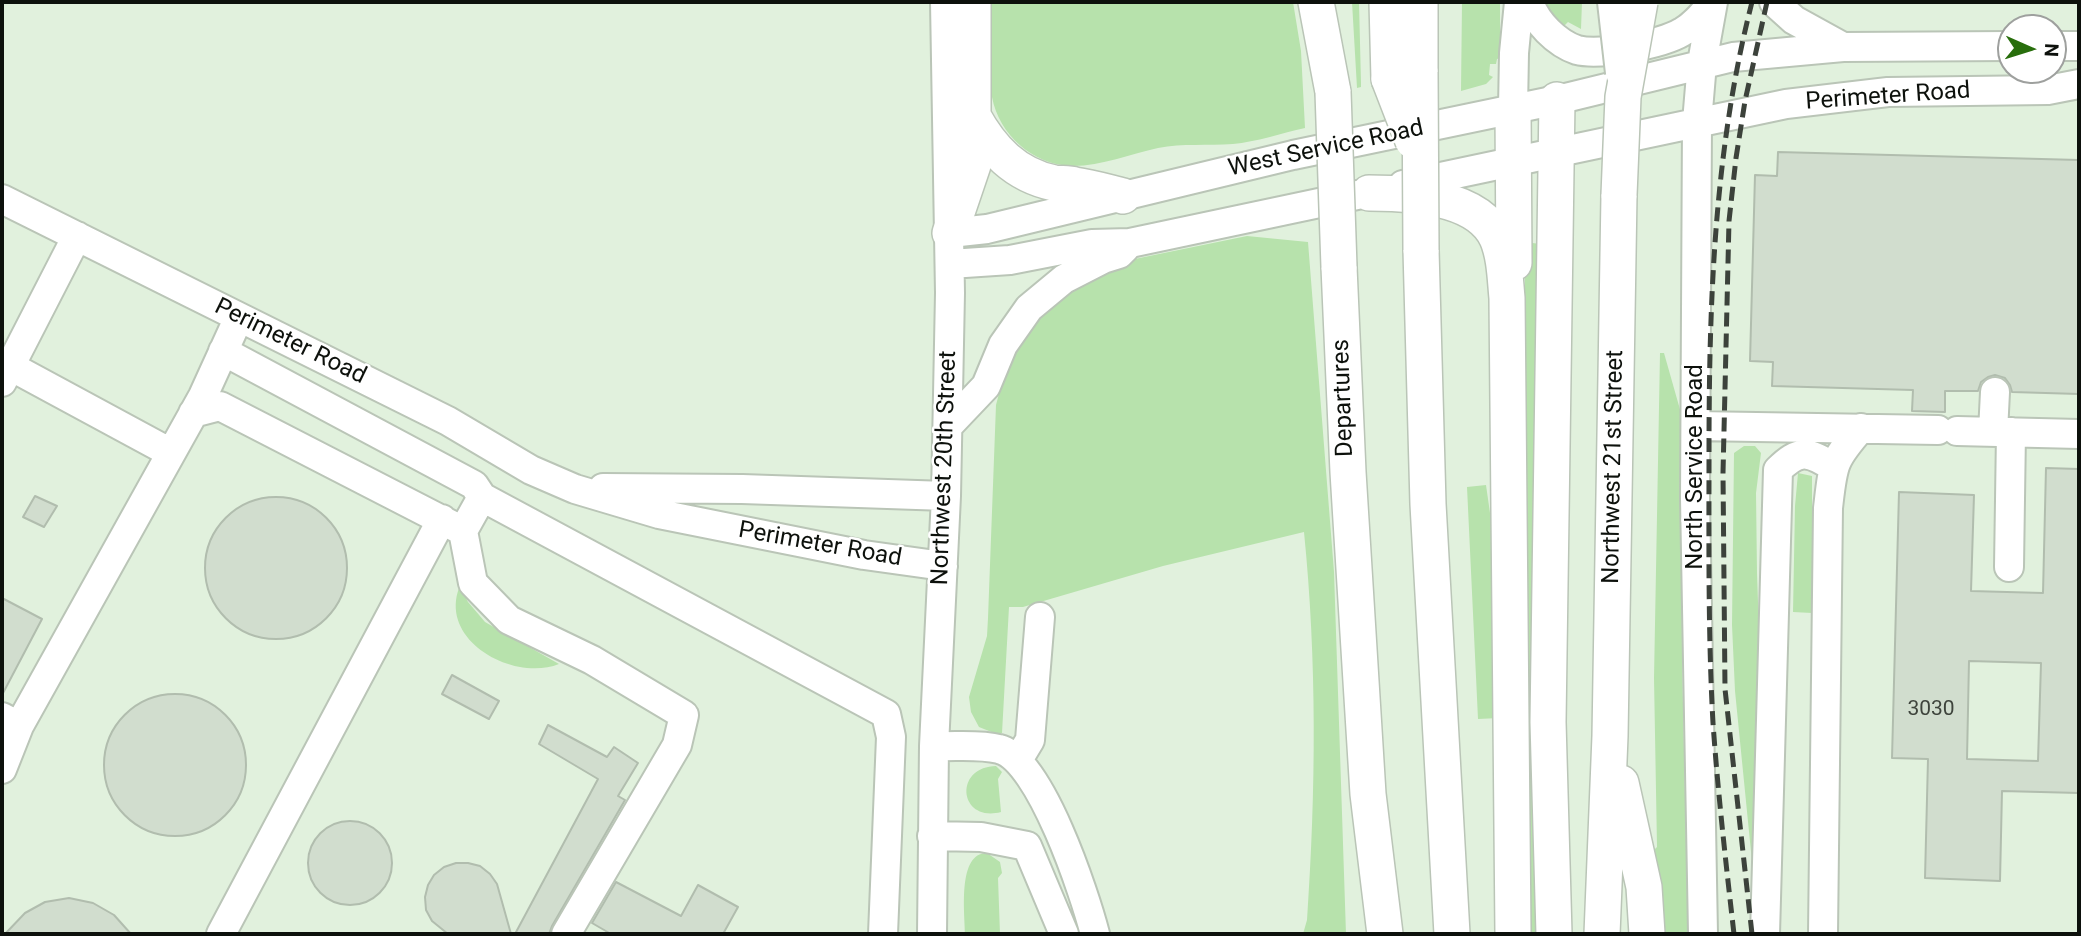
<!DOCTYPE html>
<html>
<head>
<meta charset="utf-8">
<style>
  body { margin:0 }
  #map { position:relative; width:2081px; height:936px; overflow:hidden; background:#f2feef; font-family:Roboto,sans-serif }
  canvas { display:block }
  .frame { position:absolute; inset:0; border:4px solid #0d110c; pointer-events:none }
  .north { position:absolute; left:1997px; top:14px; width:70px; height:70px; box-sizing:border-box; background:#fff; border:2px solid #9ea09e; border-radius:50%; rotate:93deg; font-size:19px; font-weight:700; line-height:28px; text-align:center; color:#0d110c }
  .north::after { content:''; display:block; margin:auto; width:24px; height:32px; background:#286e0c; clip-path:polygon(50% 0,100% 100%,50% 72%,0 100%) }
</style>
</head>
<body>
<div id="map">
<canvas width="2081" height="936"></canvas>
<div class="frame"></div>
<div class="north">N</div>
</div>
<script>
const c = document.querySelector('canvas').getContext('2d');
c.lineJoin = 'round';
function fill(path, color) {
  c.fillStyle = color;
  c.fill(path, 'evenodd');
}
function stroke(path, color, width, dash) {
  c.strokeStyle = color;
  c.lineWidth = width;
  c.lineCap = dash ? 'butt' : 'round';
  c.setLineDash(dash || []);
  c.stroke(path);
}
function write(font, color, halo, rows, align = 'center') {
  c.font = font + ' Roboto,sans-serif';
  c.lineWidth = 5;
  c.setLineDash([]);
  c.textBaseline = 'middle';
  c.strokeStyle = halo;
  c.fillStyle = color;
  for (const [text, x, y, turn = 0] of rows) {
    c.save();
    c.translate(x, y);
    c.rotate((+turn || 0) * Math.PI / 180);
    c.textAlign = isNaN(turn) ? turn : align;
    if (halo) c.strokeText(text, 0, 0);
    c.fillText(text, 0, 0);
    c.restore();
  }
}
const built = new Path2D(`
  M2 2H2079V934H2ZM2011 28H2053V70H2011Z`);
const green = new Path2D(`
  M992 2H1293L1301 51 1305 128C1282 133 1256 142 1233 144 1207 146 1183 143 1158 148 1130 154 1099 167 1070 166 1033 164 999 135 992 97 987 70 992 30 992 2Z
  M1352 2H1359L1361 83V87L1357 88Z
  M1462 2H1500V47L1503 57 1497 59 1496 64H1490L1489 75 1493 77 1486 84 1461 91Z
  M1544 2H1582L1581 29 1568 22 1564 26 1551 17Z
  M1247 236 1308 242 1334 572 1346 934H1303L1307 920C1316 791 1317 661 1304 532L1163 566 1023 607H1009L1002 733H994L979 727 971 712 969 697 987 636 988 618 996 405 1002 382 1015 351 1032 324 1057 299 1125 261Z
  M1525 242 1540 244 1544 934H1524Z
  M1660 353H1664L1681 413 1682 658 1688 934H1660L1655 849 1657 847 1654 678Z
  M1744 446H1755L1761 453 1756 493 1757 573 1763 745 1758 922 1735 691 1732 625 1734 453Z
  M1798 473 1812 476V613L1793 612 1795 506Z
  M1486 485 1491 520 1499 718 1478 719 1467 487Z
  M459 588 462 590 468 602 485 622 559 664C515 682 439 642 459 588Z
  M996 766 1002 772 998 779 1001 812C959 823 953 767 996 766Z
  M987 853 1000 862 1002 873 998 878 1000 934H965C965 913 957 853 987 853Z`);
const building = new Path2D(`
  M1778 152 2079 160V394L2012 392 2010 385 2005 378 1995 375 1988 377 1981 382 1978 391H1945V412L1912 411 1913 390 1772 386 1773 362 1750 361 1755 175 1777 176Z
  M2046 468 2079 469V793L2002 791 2000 881 1925 878 1928 759 1892 758 1899 492 1974 495 1971 591 2043 593ZM1969 661 2041 663 2038 761 1967 759Z
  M35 496 57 506 44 527 23 517Z
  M205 568a71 71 0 1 1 142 0a71 71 0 1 1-142 0Z
  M2 598 42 619 2 695Z
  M452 675 499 701 489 719 442 694Z
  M104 765a71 71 0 1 1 142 0a71 71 0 1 1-142 0Z
  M548 725 607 757 614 747 638 763 618 796 625 800 552 926 549 934H515L598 779 539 744Z
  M308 863a42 42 0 1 1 84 0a42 42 0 1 1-84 0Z
  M456 863H468L480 866 490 874 497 884 511 934H448L432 921 426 910 425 897 428 885 434 875 444 867Z
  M616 882 681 916 698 885 738 907 723 934H611L592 923Z
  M69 898 93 903 114 915 131 934H5L25 913 45 902Z`);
const minor = new Path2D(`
  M1529 2C1536 22 1556 43 1577 50 1600 56 1662 44 1682 32 1695 25 1704 13 1713 2
  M1774 2 1794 20 1843 47
  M2053 46H2079
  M1513 109 1514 53 1519 2
  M1403 185 1786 104 1888 92 2048 90 2079 84
  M2 199 448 421 531 470 575 489 659 514 864 555 943 566
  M950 233 987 229 1293 155 1557 100 1733 57 1843 47 2011 46
  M950 264 1010 260 1092 244 1130 243 1357 195
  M223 351 474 485 482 497
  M10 366 171 453
  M2 382 77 236
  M193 413 220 406 463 531 473 583 509 620 592 660 684 715 677 745 566 934
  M948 426 986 386 1003 345 1029 308 1064 279 1103 259 1119 254 1125 248
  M1696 426 1938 430
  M1957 431 2079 434
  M1993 432 1995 392
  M603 488 742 489 946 496
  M463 531 482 497 886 714 891 737 883 934
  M2009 567 2011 432
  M2 717 19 726 203 396 239 317
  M934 746C955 747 979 744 999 749 1040 758 1085 895 1095 934
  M1018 760 1030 740 1040 617
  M2 769 19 726
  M932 836 981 837 1027 846 1064 934
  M221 934 442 519
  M932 934 934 746 946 496 950 293 945 2
  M1703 934 1695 499 1697 122 1702 63 1713 2
  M1765 934 1778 470C1799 449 1808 451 1833 467
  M1823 934 1828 508C1833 465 1832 461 1861 428`);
const major = new Path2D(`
  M1316 2 1333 92
  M1387 2 1389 79
  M1420 72V2
  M1513 109 1514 263
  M973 116C991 149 1015 175 1054 183 1061 184 1068 183 1075 185 1091 187 1107 192 1123 196
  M1369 193C1409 193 1478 196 1497 238 1505 257 1505 278 1507 298L1513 934
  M950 233 973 165V2
  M1421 250 1428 504 1452 934
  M1339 267 1348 472 1368 794 1385 934
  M1621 783 1644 887 1647 934
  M1554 934 1548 722 1557 100
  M1602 934 1610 736 1619 195`);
const rail = new Path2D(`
  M1734 934C1726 864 1718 794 1713 723 1708 634 1709 544 1709 454 1709 302 1714 150 1752 2
  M1752 934 1725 689 1723 473 1729 221 1736 158 1745 101 1767 2`);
const minorBridge = new Path2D(`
  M1612 2 1620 73`);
const majorBridge = new Path2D(`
  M1420 72 1421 250
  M1389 79 1413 141
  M1333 92 1339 267
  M1619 195 1623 97 1640 2`);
const numberNames = [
  ["3030",1931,710]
];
const streetNames = [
  ["Perimeter Road",1888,97,-4],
  ["West Service Road",1326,149,-12],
  ["Perimeter Road",290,342,26],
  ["Departures",1344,398,-92],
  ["Northwest 21st Street",1614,467,-89],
  ["North Service Road",1696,467,-90],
  ["Northwest 20th Street",945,468,-88],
  ["Perimeter Road",820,545,10]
];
fill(built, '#e1f1dd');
fill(green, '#b7e2ac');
fill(building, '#d1ddce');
stroke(building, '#b1bdae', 2);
stroke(minor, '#bac5b7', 32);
stroke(major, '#bac5b7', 38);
stroke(minor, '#fff', 28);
stroke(major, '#fff', 35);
stroke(rail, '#3c423b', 5, [14, 7]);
stroke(minorBridge, '#bac5b7', 32, []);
stroke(majorBridge, '#bac5b7', 38, []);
stroke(minorBridge, '#fff', 28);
stroke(majorBridge, '#fff', 35);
write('21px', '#3e443c', null, numberNames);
write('24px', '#0d110c', '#fff', streetNames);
</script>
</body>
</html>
